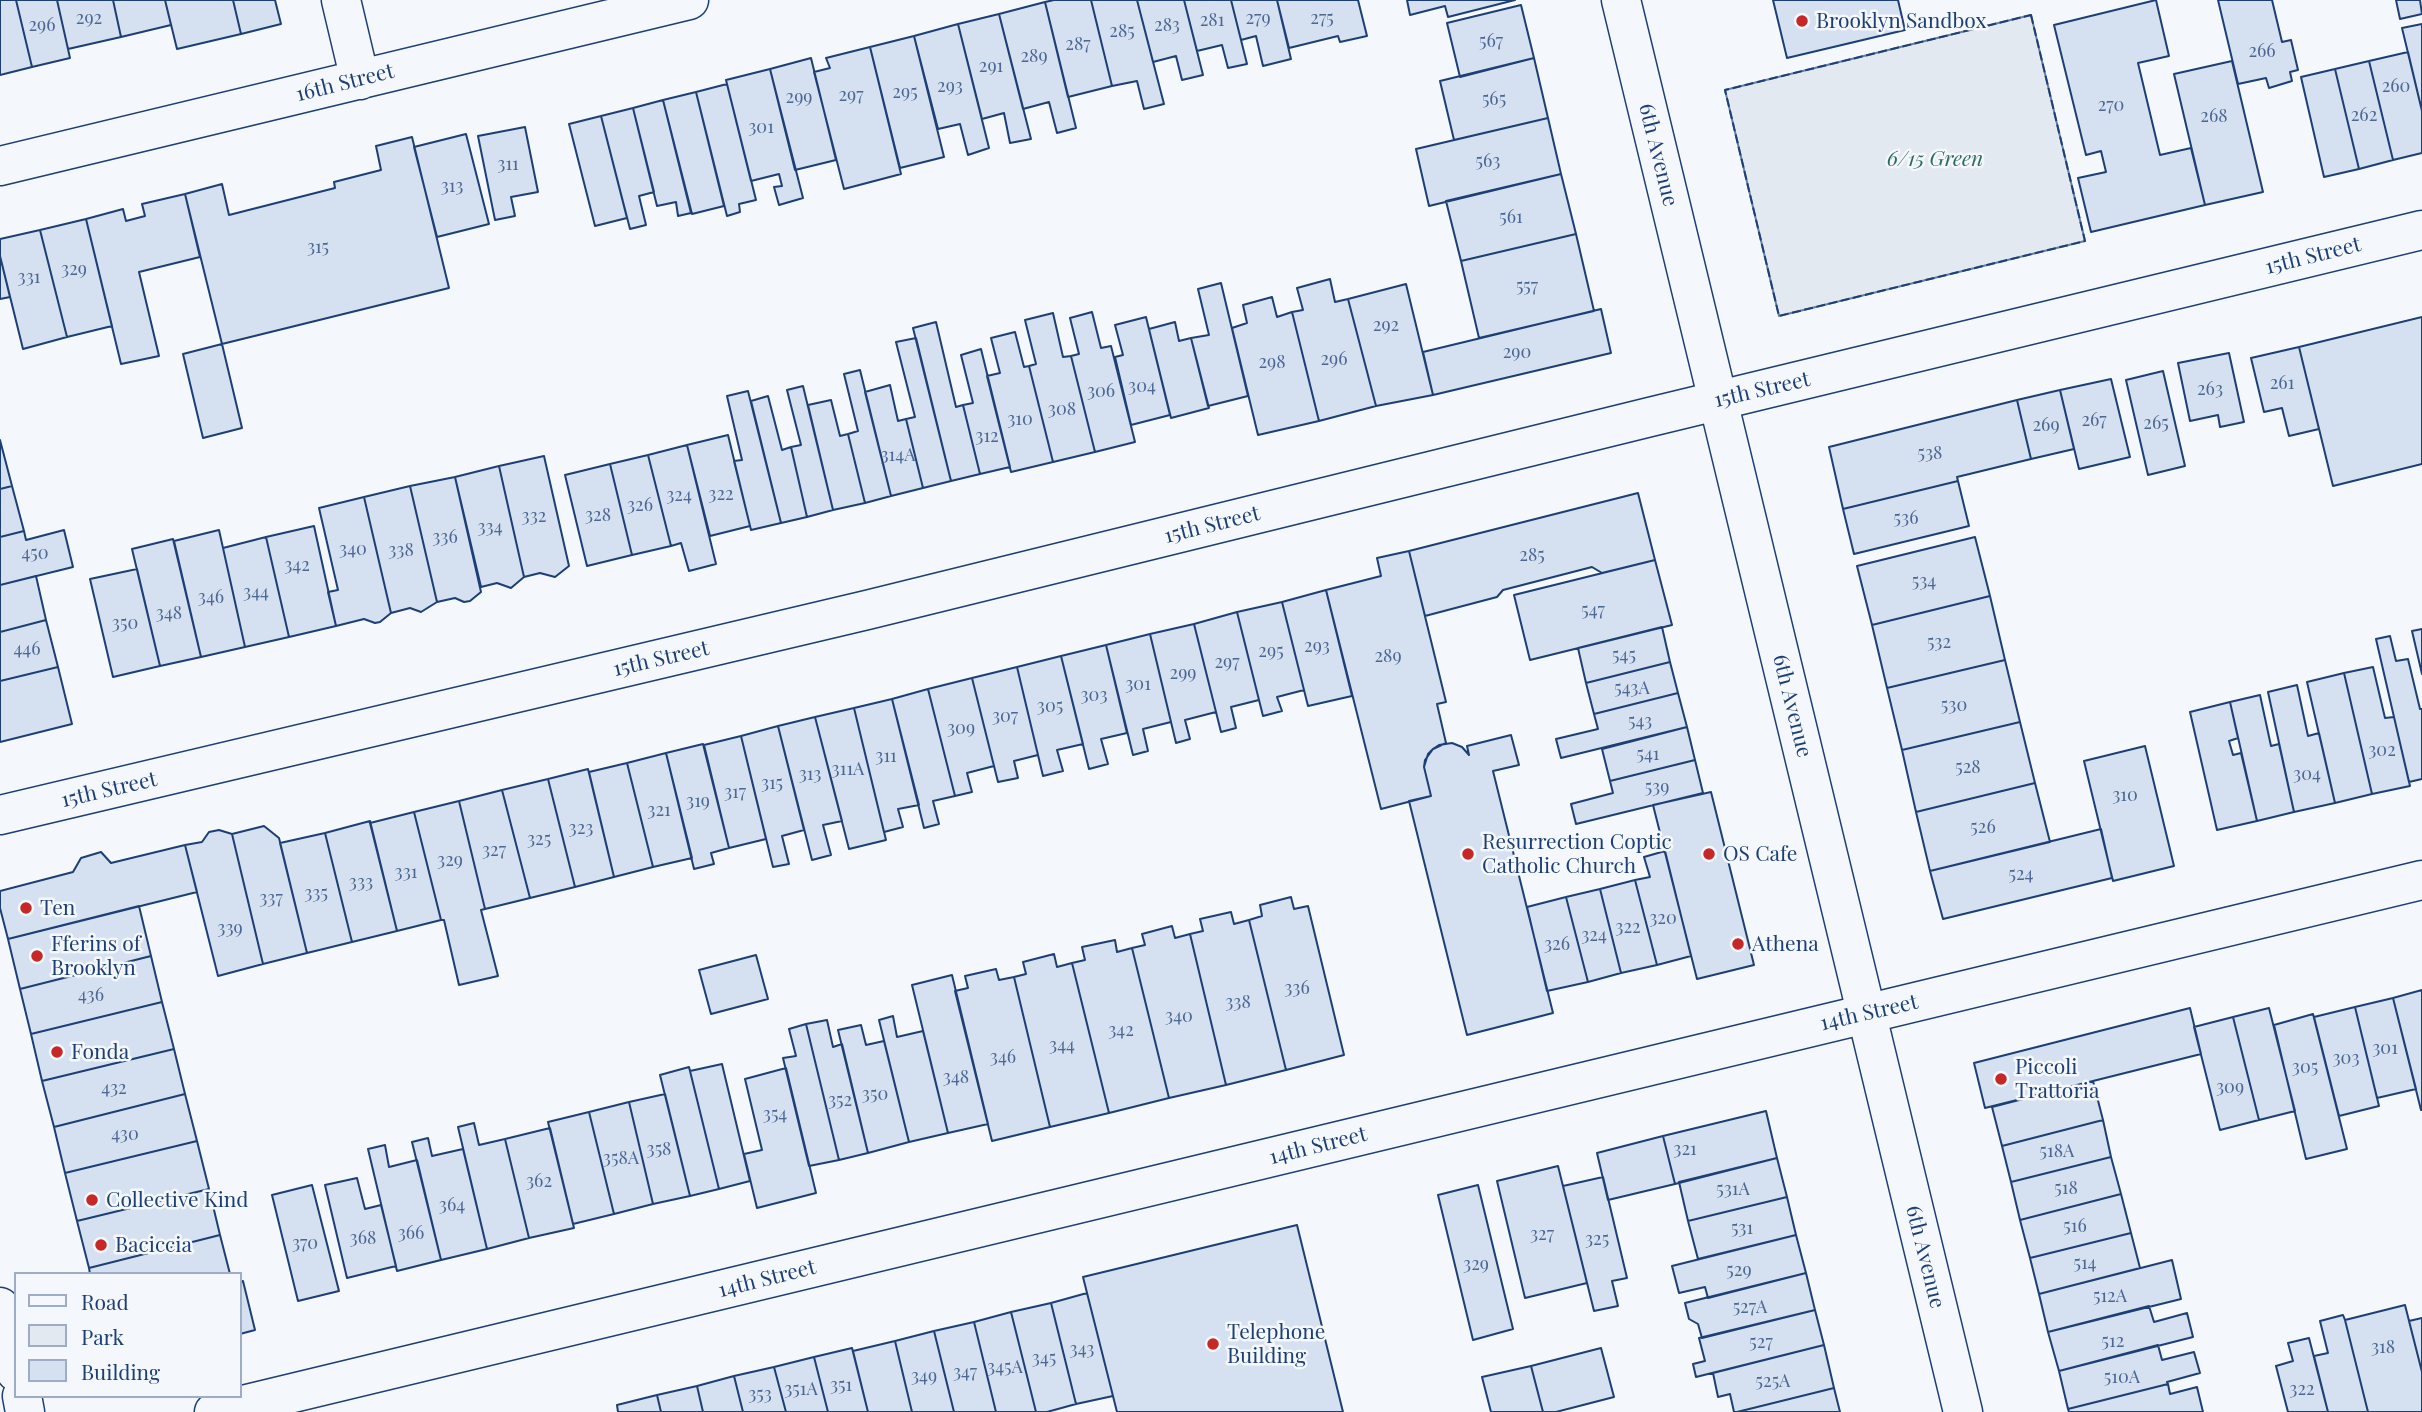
<!DOCTYPE html>
<html>
<head>
<meta charset="utf-8">
<style>
  body { margin:0 }
  #map { position:relative; width:2422px; height:1412px; overflow:hidden; background:#f4f7fb; font-family:"Playfair Display",serif }
  canvas { display:block }
  .legend { position:absolute; left:14px; top:1272px; width:228px; height:126px; box-sizing:border-box; background:#f4f7fb; border:2px solid #9eadc5; margin:0; padding:9px 12px; list-style:none; font-size:21px; color:#1d3f73 }
  .legend li { display:flex; align-items:center; gap:14px; height:35px }
  .legend b { width:35px; border:2px solid #9eadc5 }
</style>
</head>
<body>
<div id="map">
<canvas width="2422" height="1412"></canvas>
<ul class="legend">
<li><b style="height:9px;background:#f4f7fb"></b>Road</li>
<li><b style="height:19px;background:#e3e9f0"></b>Park</li>
<li><b style="height:19px;background:#d5e0f0"></b>Building</li>
</ul>
</div>
<script>
const c = document.querySelector('canvas').getContext('2d');
c.lineJoin = 'round';
function fill(path, color) {
  c.fillStyle = color;
  c.fill(path, 'evenodd');
}
function stroke(path, color, width, dash) {
  c.strokeStyle = color;
  c.lineWidth = width;
  c.lineCap = dash ? 'butt' : 'round';
  c.setLineDash(dash || []);
  c.stroke(path);
}
function write(font, color, halo, rows, align = 'center') {
  c.font = font + ' "Playfair Display",serif';
  c.lineWidth = 5;
  c.setLineDash([]);
  c.textBaseline = 'middle';
  c.strokeStyle = halo;
  c.fillStyle = color;
  for (const [text, x, y, turn = 0] of rows) {
    c.save();
    c.translate(x, y);
    c.rotate((+turn || 0) * Math.PI / 180);
    c.textAlign = isNaN(turn) ? turn : align;
    if (halo) c.strokeText(text, 0, 0);
    c.fillText(text, 0, 0);
    c.restore();
  }
}
const green = new Path2D(`
  M2031 15 2085 241 1779 316 1725 90Z`);
const building = new Path2D(`
  M0 0H16L32 67 0 75Z
  M16 0H57L70 58 32 67Z
  M57 0H113L121 37 68 49Z
  M113 0H165L171 25 121 37Z
  M165 0H233L241 34 177 49Z
  M233 0H275L281 24 241 34Z
  M1054 0H1091L1112 86 1068 97 1045 2Z
  M1091 0H1137L1164 104 1144 109 1137 81 1112 86Z
  M1137 0H1184L1203 75 1182 80 1176 56 1153 62Z
  M1184 0H1231L1247 64 1228 68 1222 45 1197 51Z
  M1231 0H1277L1291 59 1263 66 1256 36 1241 40Z
  M1277 0H1358L1367 36 1340 42 1338 36 1289 48Z
  M1407 0H1515L1448 17 1445 6 1410 15Z
  M1773 0H1898L1905 30 1787 58Z
  M2156 0 2169 56 2138 63 2160 155 2191 148 2205 205 2091 232 2078 178 2106 172 2101 151 2086 155 2054 25Z
  M2218 0H2272L2282 42 2291 40 2298 70 2290 72 2292 81 2269 88 2266 78 2238 84Z
  M2396 0H2420L2422 14 2400 19Z
  M1045 2 1076 128 1057 133 1049 102 1023 109 999 14Z
  M1521 5 1534 58 1460 77 1447 23Z
  M999 14 1031 139 1010 143 1004 113 982 119 958 24Z
  M958 24 989 148 968 155 960 124 938 129 914 36Z
  M2422 24V111L2402 28Z
  M914 36 944 157 900 168 870 47Z
  M870 47 901 174 844 189 814 72 830 68 826 58Z
  M2408 52 2422 111V153L2393 160 2369 61Z
  M811 58 836 160 795 170 770 69Z
  M1534 58 1548 118 1454 140 1440 81Z
  M2232 61 2263 192 2205 205 2174 74Z
  M2369 61 2393 160 2359 169 2335 69Z
  M770 69 803 198 779 205 774 187 782 186 779 174 751 181 726 80Z
  M2335 69 2359 169 2324 177 2301 77Z
  M727 84 756 200 739 204 740 212 727 216 696 92Z
  M696 92 724 206 692 214 663 100Z
  M663 100 691 213 678 216 676 202 657 206 633 108Z
  M633 108 654 192 639 196 646 225 630 229 601 116Z
  M601 116 627 218 595 226 569 124Z
  M1548 118 1561 174 1429 206 1416 149Z
  M525 127 538 192 511 197 515 216 495 220 478 136Z
  M466 134 489 224 437 237 414 147Z
  M412 137 449 288 222 344 185 194 222 184 229 215 335 188 334 182 381 170 376 146Z
  M1561 174 1576 234 1461 261 1446 201Z
  M185 194 200 257 139 272 159 356 121 364 86 219 123 209 126 221 145 216 142 204Z
  M86 219 112 326 67 337 40 230Z
  M40 230 67 337 23 349 0 256V239Z
  M1576 234 1594 311 1479 338 1461 261Z
  M0 256 10 297 0 299Z
  M1330 279 1335 302 1348 299 1376 406 1319 421 1292 312 1303 310 1297 288Z
  M1221 283 1248 396 1208 406 1191 338 1209 335 1198 289Z
  M1406 284 1433 395 1376 406 1348 299Z
  M1272 297 1277 317 1292 312 1319 421 1258 435 1232 328 1247 323 1243 305Z
  M1601 309 1611 353 1433 395 1423 352Z
  M1092 312 1101 348 1111 346 1135 442 1095 452 1071 356 1079 354 1070 318Z
  M1053 313 1063 357 1071 356 1095 452 1053 462 1029 366 1036 364 1025 320Z
  M1146 317 1170 415 1131 425 1115 357 1123 355 1115 325Z
  M2422 317V464L2333 486 2299 347Z
  M936 322 956 407 963 405 980 474 951 481 913 328Z
  M1175 322 1179 341 1191 338 1209 408 1171 418 1149 329Z
  M1015 332 1024 367 1029 366 1053 462 1011 472 987 376 1000 373 991 338Z
  M916 338 951 481 923 488 906 419 915 417 896 342Z
  M222 344 242 428 203 438 183 354Z
  M2299 347 2319 429 2289 436 2282 408 2264 412 2251 358Z
  M981 349 1010 467 980 474 963 405 973 403 961 355Z
  M2229 353 2244 422 2220 427 2218 415 2190 421 2178 363Z
  M860 370 891 496 865 503 848 434 858 431 844 374Z
  M2163 371 2185 466 2148 475 2126 380Z
  M2111 379 2130 457 2079 469 2060 390Z
  M890 385 898 421 906 419 923 488 891 496 865 392Z
  M803 386 833 510 807 517 791 447 801 445 787 390Z
  M2060 390 2074 449 2031 459 2017 400Z
  M748 391 781 523 751 530 734 461 742 460 727 396Z
  M768 396 782 450 791 447 807 517 781 523 751 401Z
  M831 400 840 436 848 434 865 503 833 510 808 405Z
  M2017 400 2031 459 1957 477 1958 481 1843 509 1829 447Z
  M728 435 750 526 710 536 687 445Z
  M0 440 12 486 0 489Z
  M687 445 716 564 689 571 681 543 671 546 648 455Z
  M648 455 671 546 632 555 610 464Z
  M544 456 569 566 555 577 540 573 524 577 499 466Z
  M610 464 632 555 587 566 565 475Z
  M499 466 524 577 511 588 497 583 481 587 455 477Z
  M455 477 481 592 470 601 464 602 455 598 437 602 410 486Z
  M1958 481 1969 526 1854 554 1843 509Z
  M12 486 24 531 0 537V489Z
  M410 486 437 602 421 612 410 608 391 613 364 497Z
  M1638 493 1655 560 1602 573 1592 567 1503 590 1497 597 1425 616 1409 551Z
  M364 497 391 613 380 622 375 623 364 619 336 626 328 592 338 590 319 508Z
  M314 526 336 626 289 637 266 537Z
  M64 530 73 567 0 585V537L24 531 26 540Z
  M219 530 245 647 201 657 174 541Z
  M266 537 289 637 245 647 223 548Z
  M1975 537 1990 596 1872 625 1857 566Z
  M173 539 201 657 160 666 132 549Z
  M1409 551 1446 702 1437 704 1446 743 1433 749 1425 760 1424 767 1431 796 1381 809 1326 590 1381 576 1377 558Z
  M1655 560 1672 625 1530 660 1514 595Z
  M137 569 160 666 113 677 90 579Z
  M36 576 46 620 0 632V585Z
  M1326 590 1352 696 1308 706 1282 602Z
  M1990 596 2005 660 1887 688 1872 625Z
  M1282 602 1304 690 1277 697 1282 711 1263 716 1237 612Z
  M1237 612 1259 700 1231 707 1236 728 1221 732 1194 624Z
  M46 620 58 667 0 681V632Z
  M1194 624 1216 712 1185 720 1190 739 1176 743 1150 634Z
  M1662 627 1670 662 1586 683 1578 648Z
  M2422 629V674L2412 631Z
  M1150 634 1171 722 1143 729 1148 751 1133 755 1106 645Z
  M2390 636 2396 661 2408 659 2420 709H2422V779L2409 782 2376 639Z
  M1106 645 1127 733 1101 739 1108 764 1089 769 1061 656Z
  M1061 656 1083 744 1057 750 1063 771 1043 776 1017 667Z
  M2005 660 2020 722 1902 750 1887 688Z
  M1670 662 1678 693 1594 714 1586 683Z
  M58 667 72 724 0 742V681Z
  M1017 667 1038 755 1014 761 1018 778 998 782 972 678Z
  M2373 667 2385 718 2394 717 2410 786 2372 794 2344 673Z
  M2344 673 2372 794 2335 803 2307 682Z
  M972 678 994 766 967 773 972 792 955 796 928 689Z
  M2297 685 2308 736 2319 733 2335 803 2294 812 2268 692Z
  M928 689 955 796 933 801 939 824 924 828 892 699Z
  M1678 693 1687 727 1561 758 1556 739 1598 729 1594 714Z
  M2260 695 2271 746 2279 744 2294 812 2257 821 2230 702Z
  M892 699 919 805 898 809 903 827 884 832 854 708Z
  M2230 702 2238 738 2229 741 2233 755 2241 753 2257 821 2217 830 2190 712Z
  M854 708 886 840 849 849 815 717Z
  M815 717 842 821 823 825 831 855 812 860 778 726Z
  M2020 722 2035 783 1916 812 1902 750Z
  M778 726 804 830 782 836 789 864 773 867 741 736Z
  M1687 727 1695 760 1610 781 1602 749Z
  M1511 735 1519 765 1493 771 1553 1013 1467 1035 1409 801 1431 796 1424 767 1428 754 1433 749 1439 745 1452 743 1462 747 1469 755 1467 746Z
  M741 736 766 839 729 848 704 745Z
  M703 744 729 848 711 853 714 864 694 869 666 753Z
  M2145 746 2174 866 2113 881 2084 761Z
  M666 753 692 858 653 867 627 763Z
  M1695 760 1703 793 1576 824 1571 804 1613 793 1610 781Z
  M627 763 653 867 614 877 589 772Z
  M588 769 614 877 575 887 548 779Z
  M548 779 575 887 530 898 502 790Z
  M2035 783 2050 842 1930 871 1916 812Z
  M502 790 530 898 485 909 459 801Z
  M1711 792 1754 965 1697 979 1653 805Z
  M459 801 485 909 481 910 498 976 459 985 444 920H441L414 812Z
  M414 812 441 920 397 931 370 823Z
  M370 821 397 931 352 942 325 833Z
  M264 826 279 838 307 953 263 964 232 834Z
  M2101 829 2112 878 1943 919 1930 871Z
  M219 830 232 834 263 964 218 976 185 845 202 842 209 832Z
  M325 833 352 942 307 953 280 843Z
  M185 845 197 892 8 939 0 908V891L73 872 81 858 101 852 111 863Z
  M1665 851 1691 956 1657 965 1635 880 1650 877 1644 857Z
  M1635 880 1657 965 1621 973 1600 889Z
  M1600 889 1621 973 1588 982 1566 897Z
  M1291 897 1294 909 1308 906 1344 1055 1286 1070 1249 920 1262 916 1260 905Z
  M1566 897 1588 982 1547 991 1527 907Z
  M139 906 151 956 20 989 8 939Z
  M1231 912 1234 924 1249 920 1286 1070 1226 1085 1190 934 1203 931 1200 919Z
  M1172 926 1175 938 1190 934 1226 1085 1169 1098 1132 948 1145 945 1142 934Z
  M1115 940 1117 952 1132 948 1169 1098 1109 1113 1072 963 1085 960 1082 947Z
  M1054 954 1057 967 1072 963 1109 1113 1050 1127 1014 977 1026 974 1023 962Z
  M756 955 768 999 711 1014 699 970Z
  M151 956 162 1002 31 1034 20 989Z
  M996 969 999 980 1014 977 1050 1127 992 1141 955 991 968 988 965 976Z
  M952 975 988 1124 948 1133 912 985Z
  M2422 990V1110H2421L2393 998Z
  M2393 998 2416 1089 2377 1098 2355 1007Z
  M162 1002 174 1049 42 1081 31 1034Z
  M2355 1007 2379 1106 2339 1116 2314 1017Z
  M2190 1008 2201 1054 1985 1108 1974 1063Z
  M2269 1008 2295 1111 2259 1120 2233 1017Z
  M2313 1014 2347 1149 2306 1159 2274 1025Z
  M893 1016 897 1037 923 1031 948 1133 909 1142 879 1020Z
  M2233 1017 2259 1120 2220 1130 2194 1027Z
  M827 1020 833 1047 842 1044 868 1153 839 1160 806 1024Z
  M806 1024 839 1160 809 1166 783 1058 796 1056 789 1029Z
  M861 1025 866 1045 884 1041 909 1142 868 1153 838 1030Z
  M174 1049 185 1094 54 1127 42 1081Z
  M722 1064 750 1181 719 1189 690 1071Z
  M689 1067 719 1189 690 1196 660 1075Z
  M786 1068 816 1193 757 1208 744 1154 762 1150 745 1079Z
  M2093 1081 2103 1120 2002 1146 1992 1107Z
  M185 1094 197 1141 65 1173 54 1127Z
  M665 1094 690 1196 653 1204 629 1102Z
  M629 1102 653 1204 614 1214 589 1112Z
  M1766 1111 1777 1158 1675 1184 1663 1136Z
  M589 1112 614 1214 573 1224 548 1122Z
  M2103 1120 2111 1157 2011 1182 2002 1146Z
  M474 1123 479 1145 505 1139 529 1238 487 1249 458 1127Z
  M550 1128 574 1228 529 1238 505 1139Z
  M1663 1136 1675 1184 1608 1200 1597 1153Z
  M428 1138 432 1156 463 1149 487 1249 441 1260 412 1142Z
  M197 1141 209 1189 77 1221 65 1173Z
  M385 1145 389 1167 417 1160 441 1260 397 1271 368 1149Z
  M2111 1157 2121 1194 2020 1220 2011 1182Z
  M1777 1158 1787 1197 1688 1221 1679 1182Z
  M1558 1166 1587 1283 1525 1298 1497 1181Z
  M1603 1177 1627 1278 1612 1281 1618 1306 1594 1311 1563 1186Z
  M357 1178 365 1209 381 1205 396 1266 347 1278 325 1185Z
  M312 1185 339 1291 298 1301 272 1195Z
  M1478 1185 1513 1329 1473 1340 1438 1195Z
  M209 1189 220 1235 89 1268 77 1221Z
  M2121 1194 2131 1233 2030 1258 2020 1220Z
  M1787 1197 1796 1235 1698 1259 1688 1221Z
  M1297 1225 1343 1412H1117L1083 1277Z
  M2131 1233 2140 1268 2039 1294 2030 1258Z
  M220 1235 230 1274H90L89 1268Z
  M1796 1235 1806 1273 1708 1298 1705 1287 1679 1293 1672 1266Z
  M2172 1260 2181 1299 2048 1332 2039 1294Z
  M1806 1273 1815 1310 1702 1338 1698 1324 1689 1319 1685 1303Z
  M243 1281 255 1330 240 1334V1282Z
  M1087 1293 1113 1396 1076 1404 1051 1303Z
  M1051 1303 1076 1404 1047 1412H1036L1011 1312Z
  M2405 1305 2422 1372V1412H2368L2345 1320Z
  M2149 1306 2154 1322 2187 1313 2193 1337 2059 1371 2048 1332Z
  M1815 1310 1824 1345 1696 1377 1693 1364 1705 1361 1699 1338Z
  M1011 1312 1036 1412H996L974 1322Z
  M2343 1315 2345 1320 2368 1412H2328L2314 1356 2328 1353 2320 1321Z
  M2422 1318V1372L2409 1321Z
  M974 1322 996 1412H954L934 1331Z
  M934 1331 954 1412H912L895 1341Z
  M2309 1338 2328 1412H2288L2276 1366 2293 1361 2288 1343Z
  M895 1341 912 1412H868L853 1351Z
  M1824 1345 1834 1388 1737 1412H1734L1730 1394 1718 1397 1713 1373Z
  M2158 1345 2162 1360 2194 1352 2200 1373 2167 1382 2168 1384 2068 1409 2059 1371Z
  M852 1348 868 1412H828L814 1357Z
  M1601 1348 1614 1397 1556 1412H1543L1531 1366Z
  M814 1357 828 1412H786L774 1367Z
  M1531 1366 1543 1412H1491L1482 1377Z
  M774 1367 786 1412H743L734 1376Z
  M734 1376 743 1412H703L697 1386Z
  M2168 1384 2170 1394 2197 1387 2203 1412H2069L2068 1409Z
  M697 1386 703 1412H661L657 1395Z
  M1834 1388 1840 1412H1737Z
  M657 1395 661 1412H618L617 1405Z`);
const minor = new Path2D(`
  M341 0 360 80
  M0 166 689 0
  M0 815 867 610 1650 417 2422 230
  M214 1412 2422 880`);
const tertiary = new Path2D(`
  M1621 0 1963 1412
  M0 1307 16 1372
  M22 1396 25 1412`);
const fence = new Path2D(`
  M2031 15 2085 241 1779 316 1725 90Z`);
const markers = [
  [1802,21,7,"#c62828"],
  [1468,854,7,"#c62828"],
  [1709,854,7,"#c62828"],
  [26,908,7,"#c62828"],
  [1738,944,7,"#c62828"],
  [37,956,7,"#c62828"],
  [57,1052,7,"#c62828"],
  [2001,1079,7,"#c62828"],
  [92,1200,7,"#c62828"],
  [101,1245,7,"#c62828"],
  [1213,1344,7,"#c62828"]
];
const numberNames = [
  ["292",89,18],
  ["279",1258,18],
  ["275",1322,18],
  ["281",1212,20],
  ["296",42,25],
  ["283",1167,25],
  ["285",1122,31],
  ["567",1491,41],
  ["287",1078,44],
  ["266",2262,51],
  ["289",1034,56],
  ["291",991,66],
  ["293",950,86],
  ["260",2396,86],
  ["295",905,92],
  ["297",851,95],
  ["299",799,97],
  ["565",1494,99],
  ["270",2111,105],
  ["262",2364,115],
  ["268",2214,116],
  ["301",761,127],
  ["563",1488,161],
  ["311",508,164],
  ["313",452,186],
  ["561",1511,217],
  ["315",318,247],
  ["329",74,269],
  ["331",29,277],
  ["557",1527,286],
  ["292",1386,325],
  ["290",1517,352],
  ["296",1334,359],
  ["298",1272,362],
  ["261",2282,383],
  ["304",1142,386],
  ["263",2210,389],
  ["306",1101,391],
  ["308",1062,409],
  ["310",1020,419],
  ["267",2094,420],
  ["265",2156,423],
  ["269",2046,425],
  ["312",987,436],
  ["538",1930,453],
  ["314A",898,455],
  ["322",721,494],
  ["324",679,495],
  ["326",640,505],
  ["328",598,515],
  ["332",534,516],
  ["536",1906,518],
  ["334",490,527],
  ["336",445,537],
  ["340",353,549],
  ["338",401,550],
  ["450",35,553],
  ["285",1532,555],
  ["342",297,565],
  ["534",1924,581],
  ["344",256,592],
  ["346",211,597],
  ["547",1593,610],
  ["348",169,613],
  ["350",125,623],
  ["532",1939,642],
  ["293",1317,646],
  ["446",27,649],
  ["295",1271,651],
  ["545",1624,655],
  ["289",1388,656],
  ["297",1227,662],
  ["299",1183,673],
  ["301",1138,684],
  ["543A",1632,688],
  ["303",1094,695],
  ["530",1954,705],
  ["305",1050,706],
  ["307",1005,716],
  ["543",1640,721],
  ["309",961,728],
  ["302",2382,750],
  ["541",1648,754],
  ["311",886,756],
  ["528",1968,767],
  ["311A",848,769],
  ["313",810,774],
  ["304",2307,774],
  ["315",772,783],
  ["539",1657,787],
  ["317",735,792],
  ["310",2125,795],
  ["319",698,801],
  ["321",659,810],
  ["526",1983,827],
  ["323",581,828],
  ["325",539,839],
  ["327",494,850],
  ["329",450,860],
  ["331",406,872],
  ["524",2021,874],
  ["333",361,882],
  ["335",316,893],
  ["337",271,898],
  ["320",1663,918],
  ["322",1628,927],
  ["339",230,928],
  ["324",1594,935],
  ["326",1557,944],
  ["336",1297,988],
  ["436",91,995],
  ["338",1238,1002],
  ["340",1179,1016],
  ["342",1121,1030],
  ["344",1062,1045],
  ["301",2385,1048],
  ["346",1003,1057],
  ["303",2346,1058],
  ["305",2305,1067],
  ["348",956,1077],
  ["309",2230,1087],
  ["432",114,1088],
  ["350",875,1094],
  ["352",840,1100],
  ["354",775,1114],
  ["430",125,1134],
  ["358",659,1149],
  ["321",1685,1149],
  ["518A",2057,1151],
  ["358A",621,1158],
  ["362",539,1181],
  ["518",2066,1188],
  ["531A",1733,1189],
  ["364",452,1205],
  ["516",2075,1226],
  ["531",1742,1228],
  ["366",411,1233],
  ["327",1542,1234],
  ["368",363,1238],
  ["325",1597,1239],
  ["370",305,1243],
  ["514",2085,1263],
  ["329",1476,1264],
  ["529",1739,1270],
  ["512A",2110,1296],
  ["527A",1750,1307],
  ["512",2113,1341],
  ["527",1761,1342],
  ["318",2383,1347],
  ["343",1082,1349],
  ["345",1044,1358],
  ["345A",1005,1367],
  ["347",965,1372],
  ["349",924,1376],
  ["510A",2122,1377],
  ["525A",1773,1381],
  ["351",841,1385],
  ["351A",801,1389],
  ["322",2302,1389],
  ["353",760,1394]
];
const poiNames = [
  ["Brooklyn Sandbox",1816,21],
  ["Resurrection Coptic",1482,842],
  ["Catholic Church",1482,866],
  ["OS Cafe",1723,854],
  ["Ten",40,908],
  ["Fferins of",51,944],
  ["Brooklyn",51,968],
  ["Athena",1752,944],
  ["Fonda",71,1052],
  ["Piccoli",2015,1067],
  ["Trattoria",2015,1091],
  ["Collective Kind",106,1200],
  ["Baciccia",115,1245],
  ["Telephone",1227,1332],
  ["Building",1227,1356]
];
const streetNames = [
  ["16th Street",345,83,-14],
  ["6th Avenue",1658,155,76],
  ["15th Street",2313,256,-14],
  ["15th Street",1762,390,-13],
  ["15th Street",1212,525,-14],
  ["15th Street",661,659,-13],
  ["6th Avenue",1792,706,76],
  ["15th Street",109,790,-13],
  ["14th Street",1869,1013,-13],
  ["14th Street",1318,1146,-14],
  ["6th Avenue",1925,1257,76],
  ["14th Street",767,1279,-14]
];
const parkNames = [
  ["6/15 Green",1935,159]
];
fill(green, '#e3e9f0');
stroke(green, '#687fa3', 2);
fill(building, '#d5e0f0');
stroke(building, '#1d3f73', 2);
stroke(minor, '#1d3f73', 41);
stroke(tertiary, '#1d3f73', 41);
stroke(minor, '#f4f7fb', 38);
stroke(tertiary, '#f4f7fb', 38);
stroke(fence, '#1d3f73', 2, [9, 3.5]);
for (const [x, y, r, color] of markers) {
  const dot = new Path2D();
  dot.arc(x, y, r, 0, 2 * Math.PI);
  c.fillStyle = color;
  c.fill(dot);
  stroke(dot, '#f4f7fb', 2.5);
}
write('18px', '#4b6792', null, numberNames);
write('21px', '#1d3f73', '#f4f7fb', poiNames, 'left');
write('21px', '#1d3f73', '#f4f7fb', streetNames);
write('italic 21px', '#2c6c60', '#f4f7fb', parkNames);
</script>
</body>
</html>
